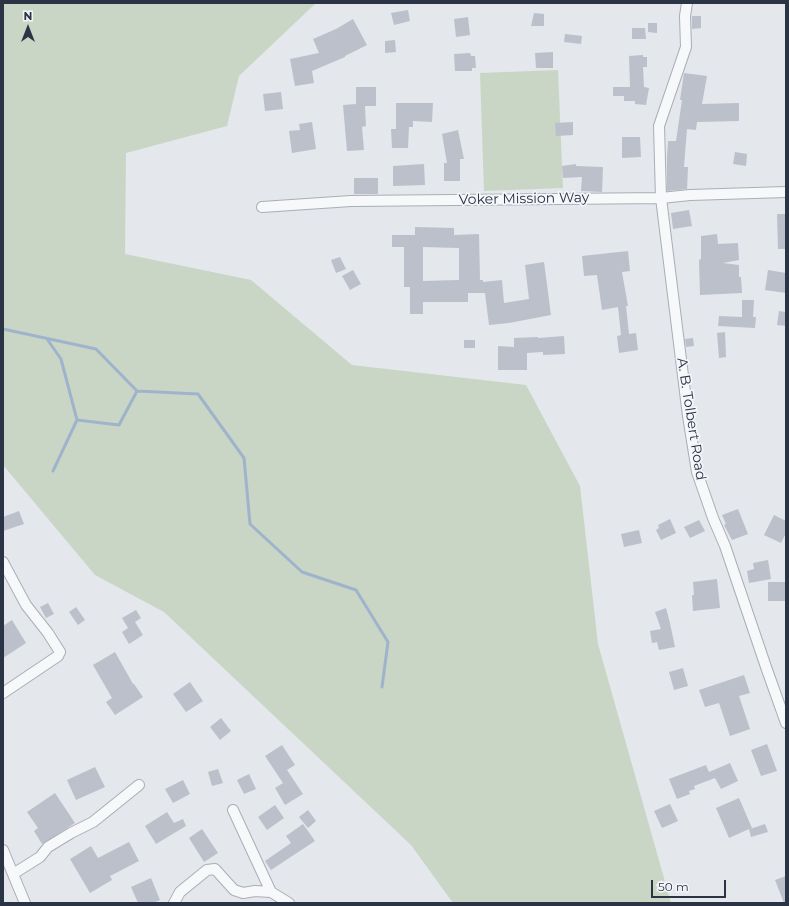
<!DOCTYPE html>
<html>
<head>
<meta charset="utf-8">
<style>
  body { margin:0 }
  #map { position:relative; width:789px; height:906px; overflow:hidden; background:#e4e7ec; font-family:Montserrat,sans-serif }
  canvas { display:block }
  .frame { position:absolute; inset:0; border:4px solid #2b3445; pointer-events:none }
  .north { position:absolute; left:8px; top:8px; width:40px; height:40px; -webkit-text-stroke:3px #f4f6f9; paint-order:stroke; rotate:0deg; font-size:11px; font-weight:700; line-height:16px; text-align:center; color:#2b3445 }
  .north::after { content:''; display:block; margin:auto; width:14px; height:18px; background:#2b3445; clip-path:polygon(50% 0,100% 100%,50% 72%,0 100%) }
  .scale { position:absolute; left:651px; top:880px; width:75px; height:18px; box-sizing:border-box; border:2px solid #2b3445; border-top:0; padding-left:5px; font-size:12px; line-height:14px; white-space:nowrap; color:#2b3445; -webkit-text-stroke:3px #f4f6f9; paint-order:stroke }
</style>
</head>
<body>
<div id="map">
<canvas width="789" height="906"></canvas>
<div class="frame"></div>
<div class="north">N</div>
<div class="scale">50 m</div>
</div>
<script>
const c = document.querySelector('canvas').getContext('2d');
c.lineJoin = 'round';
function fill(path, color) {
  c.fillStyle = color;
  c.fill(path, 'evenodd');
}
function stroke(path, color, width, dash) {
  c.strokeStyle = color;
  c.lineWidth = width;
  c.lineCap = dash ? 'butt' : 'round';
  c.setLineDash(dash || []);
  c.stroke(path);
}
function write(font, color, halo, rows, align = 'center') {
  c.font = font + ' Montserrat,sans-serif';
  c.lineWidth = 3.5;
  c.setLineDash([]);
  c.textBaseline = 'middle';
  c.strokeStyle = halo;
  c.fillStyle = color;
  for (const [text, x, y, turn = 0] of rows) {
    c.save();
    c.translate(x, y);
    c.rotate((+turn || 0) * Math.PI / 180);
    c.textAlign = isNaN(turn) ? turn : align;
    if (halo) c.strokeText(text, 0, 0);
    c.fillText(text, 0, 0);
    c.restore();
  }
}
const green = new Path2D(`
  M3 3H316L239 76 227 126 126 153 125 254 251 280 352 365 526 385 580 486 598 644 671 903H453L411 845 164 612 95 575 3 465Z
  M558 70 563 188 484 191 480 73Z`);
const stream = new Path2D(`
  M3 329 96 349 137 391 198 394 244 458 250 524 302 572 356 590 388 642 382 687
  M47 339 61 359 77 420 53 471
  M77 420 119 425 137 391`);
const building = new Path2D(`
  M408 10 410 21 394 25 391 13Z
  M534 13 544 14V26H531Z
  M692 16H701V28L692 29Z
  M468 17 470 35 456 37 454 19Z
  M353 19 367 45 345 56V57L312 71 314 83 295 86 290 59 319 53 313 39 336 29Z
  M648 23H657V33L648 32Z
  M632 28H645L646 39H632Z
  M565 34 582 36 581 44 564 42Z
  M395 40 396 52 385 53V41Z
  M553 52V68H536L535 53Z
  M470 53 471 56H475L476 68H472V71H455L454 54Z
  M643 55V57H647V67H643L644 87 649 88 646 105 635 104V101H624V96H613V87H630L629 56Z
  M684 73 707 76 702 104 739 103V121L697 122 696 130 687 129 684 167H688L687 189 667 191V157L668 141H676L682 100H680Z
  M356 87H376V106H365L366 126 362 127 364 150 347 151 343 105 356 104Z
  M281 92 283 109 265 111 263 94Z
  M396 103H433L432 122 413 121V127H409L408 148H392L391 129H396Z
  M312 122 316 149 292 153 289 131 300 130 299 124Z
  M573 122V135L556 136 555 123Z
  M458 130 464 159H460V181H444V163H447L442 134Z
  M622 137H640L641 157 622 158Z
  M735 152 747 154 746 166 733 164Z
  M424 164 425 185 393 186V166Z
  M576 164V166L603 167 602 192 581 191 582 177 563 178 562 166Z
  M354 178H378V194H354Z
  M689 210 692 226 673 229 671 213Z
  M777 214H786V249H778Z
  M415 227 454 228V235L479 234 480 280H483V282L502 280 504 303 529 299 525 265 544 262 551 315 509 323 489 325 485 293H468V302H423V314H410V287H404V247H392V235H415ZM423 247 459 248V280L423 281Z
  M717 234 718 244 738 243 739 260 723 263 739 265V277H741L742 293 700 295 699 260 701 259V236Z
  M628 251 630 271 622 272 628 306H626L629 334 636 333 638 350 619 353 617 336 621 335 618 307 602 310 597 275 584 276 582 256Z
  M340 257 346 269 336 273 331 260Z
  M353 270 361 284 350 290 342 276Z
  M768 270 786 273V293L765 290Z
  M742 300H754L753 317H756L755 328 718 326 719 316 742 317Z
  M779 311 786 312V326L777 325Z
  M725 332 726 357 719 358 717 333Z
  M564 336 565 354 543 355V352L527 353V370H498V346L514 347V338L538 337V338Z
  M693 338 694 346 686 347 685 339Z
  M464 340H475V348H464Z
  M738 509 748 534 732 540 724 525 726 524 722 515Z
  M19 511 24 524 3 531V517Z
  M774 515 786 521V533L781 543 764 535Z
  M670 519 676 533 661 540 656 530 659 528 658 525Z
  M699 520 705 531 690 538 684 527Z
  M639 530 642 543 624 547 621 534Z
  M768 560 771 579 749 583 747 571 754 569 753 563Z
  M717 579 720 608 693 611 692 595H694L693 582Z
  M768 582H786V601H768Z
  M48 603 54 614 46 618 40 607Z
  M76 607 85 620 78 625 69 612Z
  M666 608 670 623 675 647 659 650 657 642 652 643 650 631 661 629 655 612Z
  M136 610 141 618 135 622 143 635 129 644 122 632 128 628 122 618Z
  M12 620 26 643 3 658V626Z
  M115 652 133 684H134L143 697 115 715 106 702 112 698 93 665Z
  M683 668 688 686 674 690 669 672Z
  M744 675 750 693 739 696 750 729 730 736 719 703 705 707 699 690Z
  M190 682 203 701 186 712 173 694Z
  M221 718 231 731 220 740 210 727Z
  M767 744 777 771 761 776 751 750Z
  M282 745 295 765 287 770 303 794 285 805 275 788 283 783 265 756Z
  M730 763 738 781 721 789 715 778 694 786 695 789 689 791 690 794 677 799 669 779 706 765 709 772Z
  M95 767 105 787 76 800 67 780Z
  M218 769 223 783 212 786 208 772Z
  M249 774 256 789 244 794 237 780Z
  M183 780 190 794 173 803 165 789Z
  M55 793 75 823 42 844 34 831 38 828 27 812Z
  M739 798 752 828 750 829 765 824 768 832 751 837 749 829 729 838 716 808Z
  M670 804 678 821 662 828 654 811Z
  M275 805 284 818 267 830 258 817Z
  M308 810 316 821 308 828 299 817Z
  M167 812 174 823 183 819 186 826 156 844 145 826Z
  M303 824 315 841 271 870 265 861 291 843 286 836Z
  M202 829 218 853 204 862 189 838Z
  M129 842 139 861 110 876 112 880 90 893 70 859 91 846 98 858Z
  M786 876V903H784L775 880Z
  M151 878 160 900 153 903H138L131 887Z`);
const minor = new Path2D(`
  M687 3 685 16 686 47 659 126 661 198 688 416 697 472 713 518 725 546 766 667 786 723
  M262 207 351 201 661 198 690 195 786 192
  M3 562 26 605 48 633 60 652 58 656 3 693
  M233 810 271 892
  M3 850 25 903
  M13 874 40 857 48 847 71 833 93 822 139 785
  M174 903 180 892 207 870 215 869 234 890 243 893 255 891 271 892 289 903`);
const streetNames = [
  ["Voker Mission Way",524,199,-1],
  ["A. B. Tolbert Road",691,419,81]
];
fill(green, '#c9d6c5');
stroke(stream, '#9fb4cc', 3);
fill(building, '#bbc0ca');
stroke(minor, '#a9aeb7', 12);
stroke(minor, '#f7f8fa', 10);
write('14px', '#2b3445', '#f4f6f9', streetNames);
</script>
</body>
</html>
